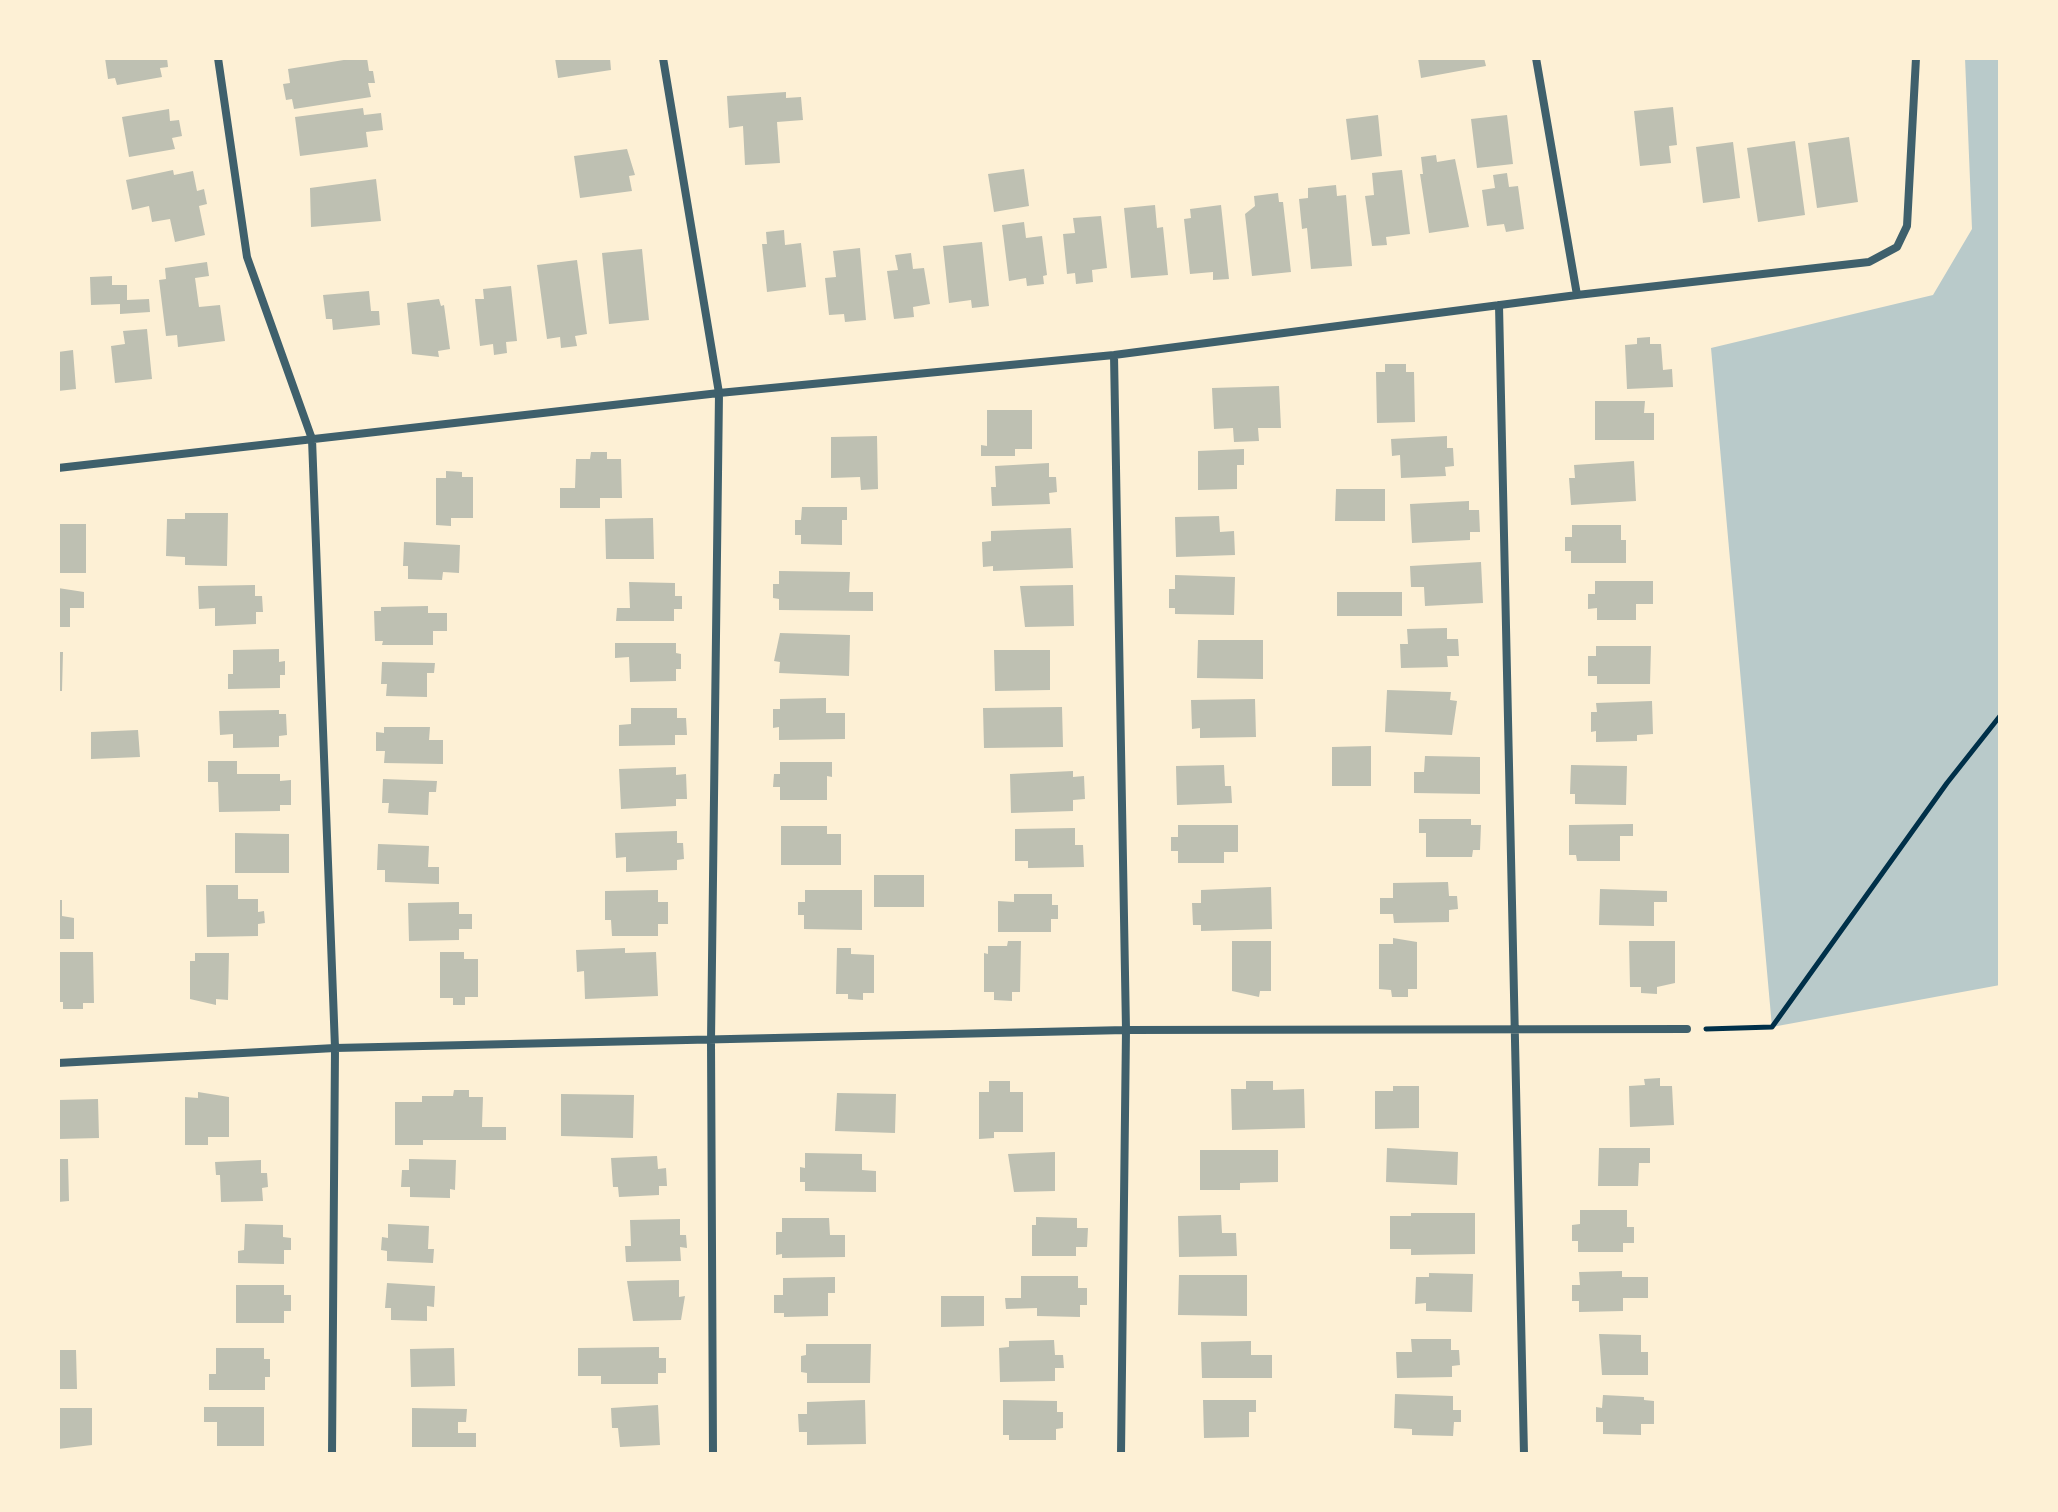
<!DOCTYPE html>
<html>
<head>
<meta charset="utf-8">
<style>
  body { margin:0 }
  #map { position:relative; width:2058px; height:1512px; overflow:hidden; background:#fdf0d5; font-family:Barlow,sans-serif }
  canvas { display:block }
  .frame { position:absolute; inset:0; border:60px solid #fdf0d5; pointer-events:none }
</style>
</head>
<body>
<div id="map">
<canvas width="2058" height="1512"></canvas>
<div class="frame"></div>
</div>
<script>
const c = document.querySelector('canvas').getContext('2d');
c.lineJoin = 'round';
function fill(path, color) {
  c.fillStyle = color;
  c.fill(path, 'evenodd');
}
function stroke(path, color, width, dash) {
  c.strokeStyle = color;
  c.lineWidth = width;
  c.lineCap = dash ? 'butt' : 'round';
  c.setLineDash(dash || []);
  c.stroke(path);
}
const green = new Path2D(`
  M1965 58H2000V985L1772 1027 1711 348 1933 295 1972 229Z`);
const building = new Path2D(`
  M105 58H167L168 67 160 68 162 77 117 85 115 78 108 79Z
  M356 58H367L369 71H373L375 83H368L371 97 294 109 292 99 286 100 283 84 290 83 288 69Z
  M555 58H610L611 70 558 78Z
  M1418 58H1484L1486 66 1421 78Z
  M786 92V98L801 97 803 120 777 122 780 163 745 165 743 126 729 128 727 96Z
  M1673 107 1677 145 1669 146 1671 163 1640 166 1634 111Z
  M363 108 364 115 381 113 383 130 366 132 368 147 300 156 295 117Z
  M169 109 170 121 179 120 182 136 172 138 175 149 129 157 122 117Z
  M1378 115 1382 156 1351 160 1346 119Z
  M1507 115 1513 164 1477 168 1471 119Z
  M1849 137 1858 202 1817 208 1808 143Z
  M1795 141 1805 215 1758 222 1747 148Z
  M1733 142 1740 198 1703 203 1696 147Z
  M627 149 635 175 629 176 632 191 580 198 574 156Z
  M1436 155 1437 162 1455 159 1469 227 1429 233 1420 174H1423L1421 157Z
  M1024 169 1029 206 994 212 988 174Z
  M173 170 174 175 193 171 197 191 204 189 207 204 199 206 205 235 175 242 170 219 152 222 149 206 132 210 126 180Z
  M1402 170 1410 234 1386 237 1387 245 1372 246 1365 196 1374 195 1372 173Z
  M1507 173 1509 187 1518 186 1524 229 1506 232 1504 224 1487 226 1482 190 1495 188 1493 175Z
  M376 179 381 221 311 227 310 188Z
  M1336 185 1337 196 1346 195 1352 266 1311 269 1307 228 1302 229 1299 199 1308 198V188Z
  M1278 193 1279 202H1283L1291 272 1252 276 1245 214 1255 206 1254 196Z
  M1155 205 1157 228 1163 227 1168 275 1131 278 1124 208Z
  M1221 205 1229 279 1213 280V272L1190 274 1184 219 1191 218 1190 209Z
  M1101 216 1107 268 1092 270 1093 282 1076 284 1075 273 1067 274 1063 234 1075 233 1073 218Z
  M1024 222 1026 238 1042 236 1047 275 1043 276 1044 284 1027 286 1026 278 1009 281 1002 225Z
  M784 230 785 245 801 243 806 287 767 292 762 244H767L766 232Z
  M982 242 989 306 972 308 971 300 949 303 943 246Z
  M860 248 866 320 845 322 844 314 829 315 825 278 836 277 833 251Z
  M642 249 649 320 609 324 602 253Z
  M911 253 913 269 924 268 930 304 913 307 914 317 894 319 887 271 898 270 895 255Z
  M577 260 587 334 575 336 577 346 561 348 560 337 547 339 537 265Z
  M207 262 209 276 195 278 199 307 220 305 225 341 178 347 177 335 166 336 159 280 166 279 165 268Z
  M112 276V285H127V300L149 299 150 312 120 314V304L91 305 90 277Z
  M511 286 517 341 506 342 507 353 494 355 493 344 480 346 475 299H484L483 289Z
  M369 291 371 311H379L380 325 333 330 332 319H326L323 295Z
  M439 299 441 306 444 305 450 349 438 351 439 357 412 354 407 303Z
  M147 329 152 379 115 383 111 346 125 344 123 331Z
  M1650 337V344H1661L1663 370 1672 369 1673 387 1627 389 1625 345 1637 344V338Z
  M73 350 76 389 58 391V352Z
  M1385 364H1406V372H1414L1415 422 1377 423 1376 372H1385Z
  M1279 386 1281 428H1258L1259 441 1234 442 1233 428 1214 429 1212 388Z
  M1595 401H1645L1644 413H1654V440H1595Z
  M987 410H1032V449H1015V456H981V445L987 446Z
  M877 436 878 489 861 490 860 477 831 478V437Z
  M1447 436V448H1453L1454 466 1445 467 1446 476 1401 478 1400 455 1392 456 1391 439Z
  M1244 449V465H1237V489L1198 490V451Z
  M591 452H607V459H621L622 498H600V508H560V488H575L576 459H590Z
  M1634 461 1636 501 1571 505 1569 478H1575L1574 465Z
  M1049 463V477H1056L1057 492 1049 493 1050 504 992 506 991 487H996L995 466Z
  M446 471 462 472V477H473V518H451V526L436 525V478H446Z
  M1336 489H1385V521H1335Z
  M1469 501V510H1479L1480 532H1470V540L1412 543 1410 504Z
  M802 507H847V520H842V545L801 544V535H795V520H801Z
  M185 513H228L227 566 185 565V557L166 556 167 519H185Z
  M1219 516 1220 532 1234 531 1235 555 1176 557 1175 517Z
  M653 518 654 559H606L605 519Z
  M58 524H86V573H58Z
  M1572 525H1621V540H1626V563H1571V551H1565V537H1572Z
  M1071 528 1073 568 993 571V566L983 567 982 542 991 541V531Z
  M404 542 460 545 459 573 443 572 442 580 408 579V566H403Z
  M1481 562 1483 603 1425 606 1424 587H1411L1410 566Z
  M779 571 850 572 849 592H873V611L779 610V599L773 598V584H779Z
  M1175 575 1235 577 1234 615 1175 614V608H1169V589H1175Z
  M1595 581H1653V604H1636V620H1597V608L1588 609V594H1595Z
  M629 582 675 583V596H682V609H674V621H616L617 608H630Z
  M255 585V596H262L263 612H256V624L215 626V608L199 609 198 586Z
  M1073 585 1074 626 1025 627 1020 586Z
  M58 588 84 592V608H70V627H58Z
  M1337 592H1402V616H1337Z
  M428 606V613H447V631H433V645H382L383 641H375L374 611H381V607Z
  M1447 628V639H1458L1459 656H1447L1448 667 1401 668 1400 644H1408L1407 629Z
  M780 633 850 635 849 676 779 673 780 662 774 661Z
  M1198 640H1263V679L1197 678Z
  M615 643H676V653L681 654V669H676V681L630 682 629 657 615 658Z
  M1596 646H1651L1650 684H1597V676H1588V656H1596Z
  M279 649V662L285 661V675H280V688L228 689V674H233V650Z
  M994 650H1050V690L995 691Z
  M58 652H63L62 691H58Z
  M382 662 435 663 434 673H427V697L386 696 387 684H381Z
  M1387 690 1451 692 1450 700 1457 701 1452 735 1385 732Z
  M826 698V713H845V739L779 740V727L773 728V709H780V699Z
  M1255 699 1256 737 1200 738V728L1192 729 1191 700Z
  M1652 701 1653 734 1637 735V741L1596 742V731L1591 732V712H1597L1596 703Z
  M1062 707 1063 747 984 748 983 708Z
  M631 708H677V718H686L687 735H675V745L619 746V725L631 724Z
  M279 710V714H286L287 735 279 736V747L233 748V734L220 735 219 711Z
  M384 727H430L429 740H443V764L384 763 385 751H376V732L384 733Z
  M138 730 140 757 91 759V732Z
  M1371 746V786H1332V747Z
  M1425 756 1480 757V794L1414 793V772H1424Z
  M208 761H237V774H280V781L291 780V805H280V811L219 812 218 782H208Z
  M780 762H832V777L827 776V800H780V787H773L774 774H780Z
  M1224 765 1225 786H1231L1232 803 1177 805 1176 766Z
  M1571 765 1627 766 1626 805 1575 804V794H1570Z
  M676 767V775L686 774 687 799H676V806L621 809 619 769Z
  M1073 771V777L1084 776 1085 799 1073 800V811L1011 813 1010 774Z
  M383 779 437 781 436 792H429L428 815 388 813 389 803H382Z
  M1419 819H1471V825H1481L1480 850H1473L1472 857H1426V833H1419Z
  M1633 824V836H1620V861H1577L1576 855H1569V825Z
  M1178 825H1238V852H1224V863H1178V851H1171V837H1178Z
  M781 826H827V834H841V865H781Z
  M1075 828V845H1083L1084 867 1028 868V861H1015V829Z
  M677 831V843H683L684 859 677 860V870L626 872V857L616 858 615 833Z
  M235 833 289 834V873H235Z
  M378 844 429 846 428 867H439V884L385 882V870H377Z
  M874 875H924V907H874Z
  M1448 882 1449 896H1457L1458 909 1449 910V922L1394 923 1393 914H1380V898H1393V883Z
  M206 885H238V899H258V912L264 911 265 923 258 924V936L207 937Z
  M1271 887 1272 929 1201 931V925H1193L1192 903H1201V890Z
  M1600 889 1667 891V902H1654V926L1599 925Z
  M658 890V902H668V924H658V936H612L611 920H605V891Z
  M805 890H862V930L804 929V915H798V902H805Z
  M1014 894H1052V905H1058V919H1051V932H998V901L1014 902Z
  M58 900H62V916L74 918V939H58Z
  M459 902V914H472V929H459V940L409 941 408 903Z
  M1393 938 1417 942V989H1408V997H1392L1391 990 1379 989V944H1393Z
  M1008 941H1021L1020 992H1012V1001L994 1000V992H984V953L988 954V946H1007Z
  M1232 941H1271V991H1260L1259 997 1232 991Z
  M1629 941H1675V983L1657 987V994L1641 993V987H1630Z
  M625 948V953L656 952 658 996 585 999 584 971 577 972 576 950Z
  M837 948H851V954L874 955V993H863V1000L848 999V994H836Z
  M58 952H93L94 1003H83V1009H63V1002H58Z
  M440 952H464V959H478V997H465V1005H453V998H440Z
  M195 953H229L228 1000 216 999V1005L190 999V961H195Z
  M1660 1078V1086H1672L1674 1125 1630 1127 1629 1086 1645 1085 1644 1079Z
  M989 1081H1010V1092H1023V1132H994V1138L979 1139V1092H989Z
  M1246 1081H1273V1090L1304 1089 1305 1128 1232 1130 1231 1089H1246Z
  M1393 1086H1419V1128L1375 1129V1091H1393Z
  M454 1090H469V1097H483L482 1127H506V1140H423V1145H395V1102H422V1096H453Z
  M198 1092 229 1097V1137H208V1145H185V1097L198 1098Z
  M837 1093 896 1094 895 1133 835 1131Z
  M561 1094 634 1095 633 1138 561 1136Z
  M98 1099 99 1138 58 1139V1100Z
  M1387 1148 1458 1152 1457 1185 1386 1182Z
  M1599 1148H1650V1163H1639L1638 1186H1598Z
  M1200 1150H1278V1182L1240 1183V1190H1200Z
  M1055 1152V1191L1014 1192 1008 1154Z
  M805 1153 862 1154V1170L876 1171V1192L805 1191V1182H800V1167L805 1168Z
  M657 1156 658 1169 666 1168 667 1186H659V1195L619 1197 618 1187H613L611 1158Z
  M58 1159H68L69 1201 58 1202Z
  M409 1159 456 1160 455 1190 450 1189V1198L410 1197V1187H401L402 1170H409Z
  M261 1160V1173H267L268 1187 262 1188 263 1201 221 1202 220 1175H216L215 1162Z
  M1580 1210H1627V1227H1634V1243H1623V1252H1578V1241H1572V1225L1580 1224Z
  M1411 1213H1475V1254L1411 1255V1249H1390V1216H1411Z
  M1221 1215 1222 1233H1236L1237 1256 1179 1257 1178 1216Z
  M1036 1217 1077 1218V1228H1088L1087 1247H1076V1256H1032V1225H1036Z
  M782 1218H829L830 1235H845V1257L782 1258V1254L776 1255V1232H782Z
  M680 1219V1235H686L687 1248 680 1247 681 1261 626 1262 625 1246H631L630 1220Z
  M245 1224 283 1225V1237L291 1238V1250H284V1264L238 1263V1251L244 1250Z
  M388 1224 429 1226 428 1249H434L433 1263 387 1261V1251L381 1250 382 1237 388 1238Z
  M1622 1271V1277H1648V1298H1623V1311L1579 1312V1301H1572V1285H1580L1579 1272Z
  M1429 1273 1473 1274 1472 1312 1426 1311V1303L1415 1304 1416 1277H1429Z
  M1179 1275H1247V1316L1178 1315Z
  M1021 1276H1078V1288H1087V1305H1080V1317L1037 1316V1308L1006 1309 1005 1298H1021Z
  M835 1277V1293H828V1316L784 1317V1313H774V1295H783V1278Z
  M679 1280V1297L685 1296 681 1320 633 1321 627 1281Z
  M387 1283 435 1286 434 1307 427 1306V1321L391 1320V1308H385Z
  M236 1285H284V1295H291V1311H284V1323H236Z
  M941 1296H984V1326L941 1327Z
  M1599 1334 1641 1335V1352H1648V1375H1602Z
  M1411 1339H1451V1350H1459L1460 1365 1452 1366V1377L1397 1378 1396 1352H1412Z
  M1054 1340 1055 1355H1063L1064 1368H1055V1381L1000 1382 999 1348 1009 1347V1341Z
  M1251 1341V1355H1272V1378H1202L1201 1342Z
  M806 1344H871L870 1383H807V1373L801 1372V1356L806 1355Z
  M659 1347V1358H666V1373H658V1384H601V1376H578V1348Z
  M216 1348H264V1359H270V1377H265V1390H209V1374H216Z
  M454 1348 455 1386 411 1387 410 1349Z
  M58 1350H76L77 1389H58Z
  M1395 1394 1453 1396V1410H1461V1422H1454L1453 1436 1412 1435V1429L1394 1428Z
  M1603 1395 1644 1397V1400L1654 1401V1424H1641V1435L1603 1434V1422H1596V1407L1602 1408Z
  M865 1400 866 1444 807 1445V1432H799L798 1414H807V1402Z
  M1003 1400 1057 1401V1412H1063V1428L1056 1429V1440H1009V1435H1003Z
  M1203 1400H1256V1412H1249V1437L1204 1438Z
  M658 1405 660 1445 620 1447 618 1428H612L611 1408Z
  M204 1407H264V1446H217V1422H204Z
  M58 1408H92V1445L58 1449Z
  M412 1408 467 1409 466 1422H458V1433H476V1447H412Z`);
const path = new Path2D(`
  M1706 1029 1772 1027 1947 783 2000 716`);
const minor = new Path2D(`
  M218 58 247 257 312 439 335 1048 332 1454
  M663 58 719 393 711 1041 713 1454
  M1536 58 1577 295
  M1499 305 1524 1454
  M1114 355 1126 1030 1121 1454
  M58 468 719 393 1114 355 1577 295 1869 262 1897 247 1907 226 1916 58
  M58 1063 335 1048 1126 1030 1687 1029`);
fill(green, '#b9caca');
fill(building, '#bec0b2');
stroke(path, '#003049', 5);
stroke(minor, '#3f606c', 8);
</script>
</body>
</html>
